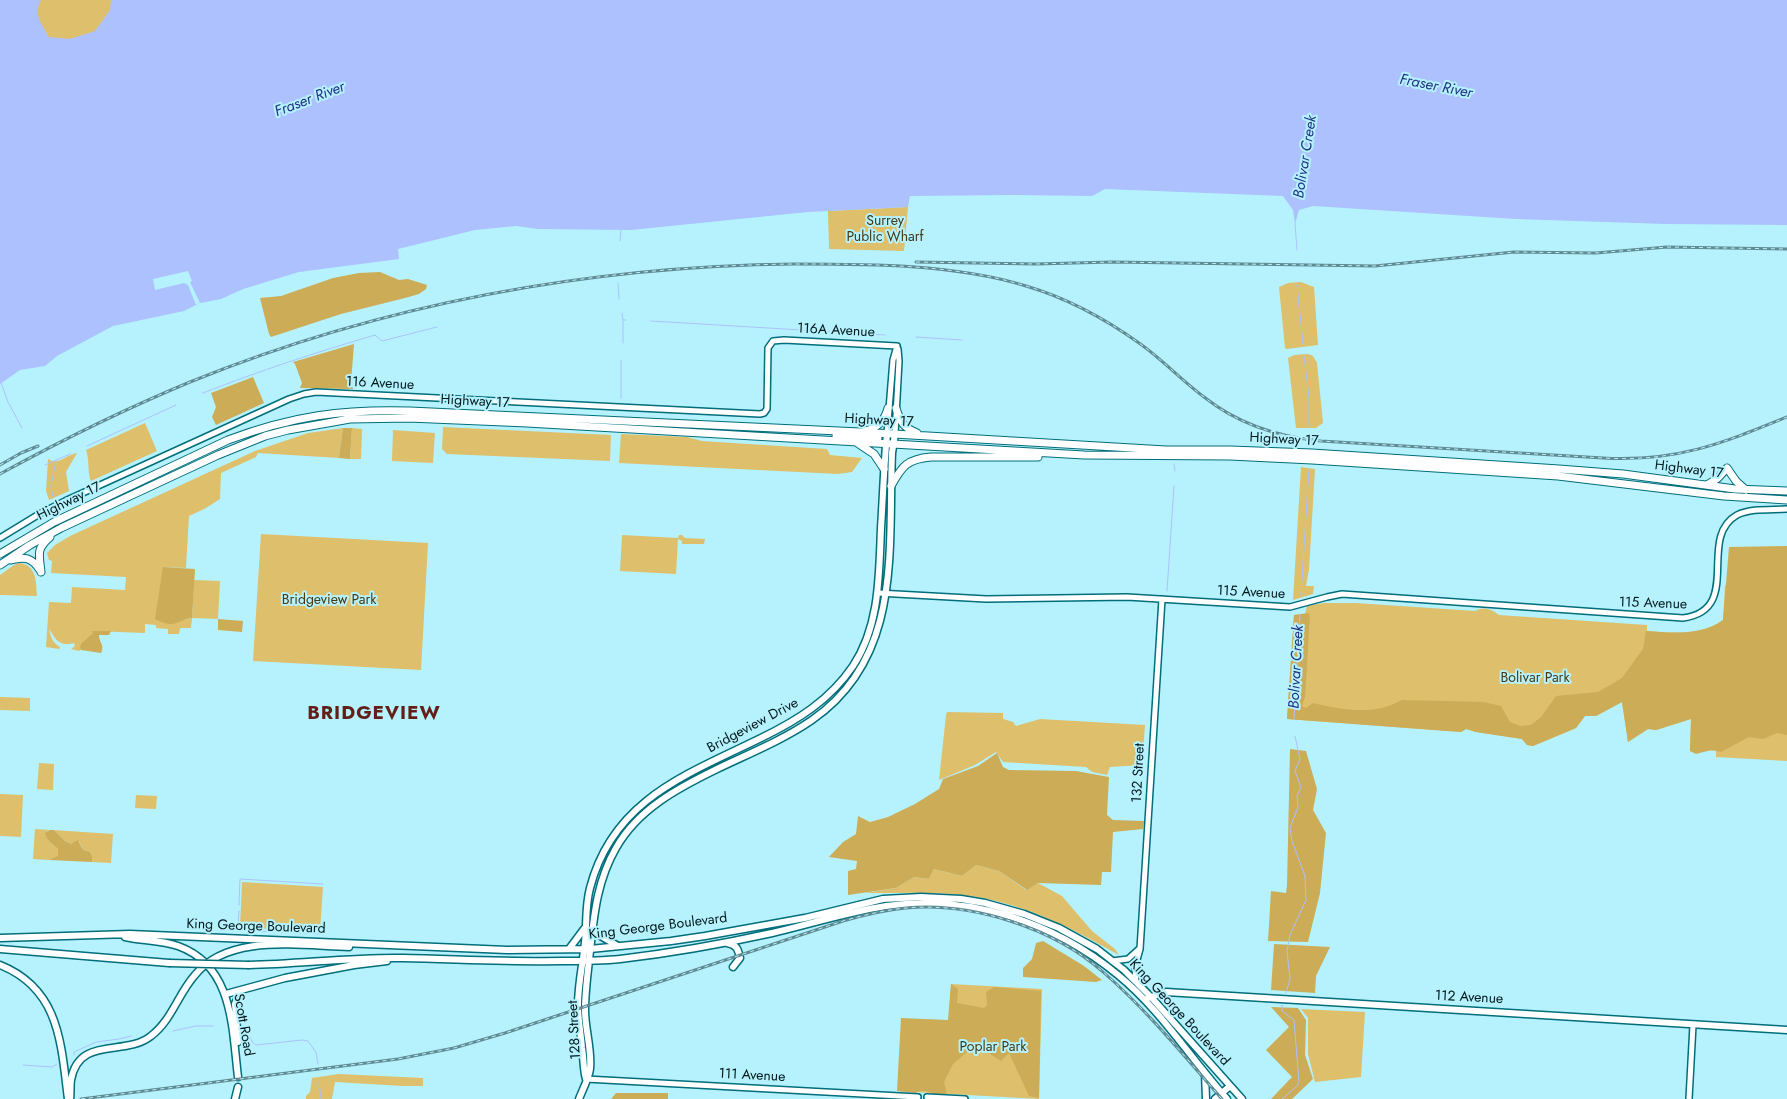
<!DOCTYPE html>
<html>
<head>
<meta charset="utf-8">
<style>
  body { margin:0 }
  canvas { display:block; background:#b5f2fd }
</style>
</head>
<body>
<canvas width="1787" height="1099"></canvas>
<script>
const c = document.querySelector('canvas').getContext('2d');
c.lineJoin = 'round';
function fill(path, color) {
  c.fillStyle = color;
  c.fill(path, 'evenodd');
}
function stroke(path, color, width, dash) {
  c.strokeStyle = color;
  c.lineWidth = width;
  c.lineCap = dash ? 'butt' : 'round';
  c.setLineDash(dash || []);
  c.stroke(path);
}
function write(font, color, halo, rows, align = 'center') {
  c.font = font + ' Jost,sans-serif';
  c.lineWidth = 4;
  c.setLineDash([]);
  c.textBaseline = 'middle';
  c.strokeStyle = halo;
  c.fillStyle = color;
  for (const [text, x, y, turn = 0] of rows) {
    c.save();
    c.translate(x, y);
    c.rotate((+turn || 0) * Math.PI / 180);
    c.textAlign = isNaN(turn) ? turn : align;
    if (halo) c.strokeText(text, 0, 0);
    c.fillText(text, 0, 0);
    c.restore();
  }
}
const green = new Path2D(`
  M25 0H152L114 37 53 49Z
  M908 207 904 251 829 249 828 211Z
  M1301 282 1314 287 1318 345 1287 349 1285 348 1279 287 1288 283Z
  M1308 354 1313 356 1317 363 1323 423 1316 428H1296L1288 358 1294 355Z
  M145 423 157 451 91 481C87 473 90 461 86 450Z
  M443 427 611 435 610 461 447 454 442 449Z
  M343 428 339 458 258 453 256 457 221 473 220 499 206 508 189 516 186 568 163 567V622L168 624 192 618 194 580 220 581 218 619 192 618 191 628H180L179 634H168V629L156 628V625L145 624V633L92 631 93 633 80 648 81 650 79 651 71 649 75 646 74 643C60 647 56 640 49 629 51 638 52 642 60 647L59 649 46 647 49 602 71 603 72 587 125 590 126 577 51 573 52 561 49 560 47 553 55 545 70 536 255 451 308 433Z
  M352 428 362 429 361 459H350Z
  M393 430 435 433 433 463 392 461Z
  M621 434 687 437 702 441 827 449 830 455 862 458 852 472 838 474 619 463Z
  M77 453 66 472 69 491 49 500 46 491 48 459C59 466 65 455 77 453Z
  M1301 467 1315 469 1309 570 1306 586H1314L1313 594 1293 600Z
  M261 534 428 543 421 670 253 661Z
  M622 535 678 538 679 535H682L685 538 705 539 704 544H682V541L678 539 676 574 620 571Z
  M19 563C37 565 36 582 37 596L0 595V575L14 565Z
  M1725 585 1787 588V761L1716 757V751C1707 749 1699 755 1690 751L1691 719 1656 730 1648 729 1628 742 1622 702 1596 716H1585L1576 728 1533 746 1527 745 1522 739 1476 732 1466 729 1461 732 1287 719 1294 615 1305 614 1307 606 1324 603H1356L1475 611C1484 606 1491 609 1499 615L1647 625V631C1672 633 1701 636 1723 620Z
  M0 697 30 698V711L0 710Z
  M947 712 1003 713V719L1013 722 1016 726 1040 719 1145 725 1142 765 1110 767 1107 775 1092 772 1086 767 1003 762 996 752 975 765 939 780 946 715Z
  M39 763 54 764 53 790 37 789Z
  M0 794 23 795 21 837 0 836Z
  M136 795 157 796 156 809 135 808Z
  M35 829 50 830 47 831V839L58 849V857L49 860 33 859Z
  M54 830 113 834 111 863 92 862V856L90 852 83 850 79 841 71 844 65 841Z
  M976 865 999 871 1026 890 1038 883 1062 896 1092 931 1115 949 1119 955C1073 929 1029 906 977 897 940 891 902 893 865 893L896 888 914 877 929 879 934 869 962 876Z
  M242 882 323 887 320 932 240 927Z
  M951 984 1042 989 1039 1099 897 1091 948 1032Z
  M1301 1009 1365 1012 1361 1077 1315 1082 1308 1054V1018Z
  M339 1074 423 1078V1086H403L335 1082 332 1099H306V1096L310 1092 312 1078Z`);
const forest = new Path2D(`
  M380 272 399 280 408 279 427 285 426 289 419 294 405 298 341 314 271 337 269 334 260 298 281 296 333 278 359 273Z
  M354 344 351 383 353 389 300 388 302 383 295 364 293 362Z
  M253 377 264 403 216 425 212 417 216 407 211 393Z
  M343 428H352L350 459 339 458Z
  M1787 546V735L1777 733 1763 739 1749 737 1721 752 1711 750 1696 754 1690 751 1691 719 1656 730 1648 729 1628 742 1622 702 1596 716H1585L1576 728 1533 746 1527 745 1522 739 1476 732 1466 729 1461 732 1287 719 1294 615 1308 613 1310 615 1305 697 1302 706 1306 708 1313 703C1344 710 1373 716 1402 700L1484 702 1501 706 1510 722 1520 726 1531 725 1541 717 1556 696 1598 692 1622 678 1643 649 1646 631C1672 633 1701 636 1723 620L1729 547Z
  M163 567 195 569 192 618C184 619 176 624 172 624 166 625 160 621 155 619Z
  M218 619 243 621 242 632 218 630Z
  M91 631H111L109 635H99C99 643 105 645 101 653L81 650 80 648 81 644 93 633Z
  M1290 749 1306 751 1317 789 1313 810 1326 833 1320 893 1308 942 1268 941 1271 891 1286 893 1287 885Z
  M997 753 1003 767 1009 770 1076 771 1109 777 1107 815 1113 820 1144 821 1143 829 1113 832 1111 872H1102L1101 885 1038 883 1027 890 999 871 976 865 962 876 934 869 929 879 914 877 896 888 848 895V871L856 869 857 861 829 857 843 842 856 834 858 816 870 822 888 817 915 804 939 789 943 779 978 766Z
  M50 830H54L65 841 71 844 78 840 83 850 90 852 92 856V862L49 860 58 856V849L47 839 45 833Z
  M1043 941 1084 966 1102 980 1096 982 1023 977V968L1032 959 1036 943Z
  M1274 944 1330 947 1316 976 1315 993 1271 990Z
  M951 984 958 989 957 1003 984 1008 987 1005 986 992 994 987 1041 991 1039 1098 1029 1096 1009 1053 1001 1061 984 1050 967 1052 953 1064 944 1082 947 1095H936L926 1091H921L915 1093 897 1091 901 1018 948 1020Z
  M1271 1007 1298 1008 1306 1020 1305 1055 1313 1079 1292 1099H1271L1292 1077 1266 1050 1289 1027Z
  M616 1093H668V1099H611Z`);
const water = new Path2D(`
  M0 0H41C33 13 42 25 49 37L70 39 95 31 110 10 111 0H1787V225L1665 224 1516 219 1313 206 1299 210 1295 224 1293 210 1283 196 1105 189 1092 196 1013 195 910 196 908 207 808 212 631 230 538 229 516 226 475 230 398 249 399 259 299 272 243 289 221 299 200 303 184 311 113 326 57 356 45 366 20 370 0 384Z`);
const pier = new Path2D(`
  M188 271 192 281 190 282 200 303 196 305 188 285 184 283 155 290 153 279Z`);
const stream = new Path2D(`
  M1295 223 1297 250
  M620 241 621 230
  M618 283 619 299
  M1297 285 1303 344
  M622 313 623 320H626
  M623 320V343
  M651 321 885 335
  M916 337 962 340
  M1304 356 1309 398V426
  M0 380 8 402 22 428
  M203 393C259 371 317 352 375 335L382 341 437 327
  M621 398V360
  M87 446 176 405
  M1174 464 1175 471
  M45 465 70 454
  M53 497 51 486 56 460
  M1167 591 1174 486
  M1301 595 1309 469
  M1294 719 1300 615
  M239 905 240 879 323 884
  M239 911 238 930 320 934
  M1286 993 1290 979 1287 951 1290 935 1306 900 1305 876 1292 841 1290 828 1298 807 1297 796 1301 787 1295 771 1300 759 1295 736
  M1282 1005V1011L1294 1020 1299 1082 1297 1086 1282 1099
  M173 1031 196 1026H213
  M245 1031 248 1032 252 1042 256 1045 302 1040 308 1041 316 1052 318 1064
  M74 1055V1052L96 1042 119 1039 131 1036
  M23 1065 52 1067 57 1064
  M319 1082 321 1099`);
const minor = new Path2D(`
  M887 434 893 360 897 346
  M895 434 899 361 898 349
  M0 538 41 513 65 501 289 399 304 394 316 392 760 414 764 413 767 409 768 348 773 341 784 340 897 346
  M878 593 986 599 1127 597 1290 607 1327 597 1342 594 1683 618C1744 610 1696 538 1737 515 1751 508 1771 510 1787 509
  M1112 961 1128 959 1139 949
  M1136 981 1135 967 1140 949 1162 599
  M586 1079 918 1097
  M927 1097 965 1099
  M1689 1099 1693 1025`);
const major = new Path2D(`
  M592 931 618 946
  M125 937C143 941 161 940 178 946 234 966 232 1029 238 1077
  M0 938 130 934 507 950 590 949 671 941 705 936 805 918 883 899 921 897 961 899 985 903 1024 914 1059 928 1097 949 1124 970 1151 997 1242 1099
  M727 943C737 945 738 949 740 958L733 967
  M0 949 169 963
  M569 949 584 929
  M0 965C60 989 61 1044 68 1099
  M249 965C300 964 352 957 403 958 456 959 509 962 562 961 582 961 601 961 620 959 671 953 722 944 772 933 810 924 848 912 886 906 969 894 1054 922 1118 975 1161 1010 1190 1058 1227 1099
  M226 994 285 978 354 965 387 961
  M1148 998 1166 992 1787 1030
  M238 1042 235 1004 241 990
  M1205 1073 1206 1099
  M586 1079C583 1069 584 1059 582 1048 581 1034 578 1020 578 1005 578 984 583 963 585 942 587 923 585 907 590 888 613 799 688 774 761 738 798 720 830 700 853 666 880 625 879 575 881 528 883 497 884 465 887 434
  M70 1099C71 1093 70 1086 71 1080 79 1035 125 1057 151 1036 172 1020 178 994 195 975 229 933 301 946 349 947
  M235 1099 238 1087
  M579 1099C582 1091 589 1078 590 1069 592 1049 585 1030 585 1010 585 991 588 971 590 951 594 915 597 881 616 848 638 809 678 788 717 769 748 754 783 740 812 720 903 657 888 550 892 453L895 434
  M1215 1099 1230 1086`);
const highway = new Path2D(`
  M896 408C900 422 904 428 917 433
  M865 431C878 428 885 420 888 408
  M836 436 878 438
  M856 442 874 454 884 469
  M1707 485 1718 478 1727 468 1736 481 1746 490
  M891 486C902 466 907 459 931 457H1038
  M0 554 54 522 228 440C292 416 343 409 410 411L860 432 1166 450H1230L1312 453 1559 469 1623 474 1735 489 1787 491
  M11 560C25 556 32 558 40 570
  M0 565 30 545 61 528 218 455 265 436 288 430 350 419 409 418 527 423 1084 455 1230 456 1312 460 1558 476 1724 496 1787 500
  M41 572C39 554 36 549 50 537`);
const rail = new Path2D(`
  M916 262 1036 264 1112 262 1375 266 1514 252 1596 253 1667 247 1787 249
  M0 465 21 453 38 446
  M0 474C62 440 125 409 190 382 382 304 589 266 795 264 869 264 955 264 1026 286 1067 298 1104 318 1139 343 1162 359 1181 380 1204 397 1238 424 1278 437 1321 441L1603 458C1676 462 1721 444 1787 417
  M81 1099 398 1059 454 1048 505 1033 843 921C864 915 885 910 906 908 972 902 1054 928 1103 972 1147 1010 1184 1056 1222 1099`);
const majorBridge = new Path2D(`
  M169 963 249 965`);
const parkNames = [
  ["Surrey",885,222],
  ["Public Wharf",885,238],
  ["Bridgeview Park",329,601],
  ["Bolivar Park",1535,679],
  ["Poplar Park",993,1048]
];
const streetNames = [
  ["116A Avenue",836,331,3],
  ["116 Avenue",380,384,3],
  ["Highway 17",475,402,3],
  ["Highway 17",879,421,3],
  ["Highway 17",1284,440,3],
  ["Highway 17",1689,470,7],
  ["Highway 17",69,502,-26],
  ["115 Avenue",1251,593,3],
  ["115 Avenue",1653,604,2],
  ["Bridgeview Drive",753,726,-28],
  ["132 Street",1139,773,-87],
  ["King George Boulevard",256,927,2],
  ["King George Boulevard",658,927,-7],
  ["112 Avenue",1469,998,3],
  ["King George Boulevard",1179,1013,47],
  ["Scott Road",243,1025,80],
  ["128 Street",575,1030,-93],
  ["111 Avenue",752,1076,3]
];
const waterNames = [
  ["Fraser River",1436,87,11],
  ["Fraser River",310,100,-21],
  ["Bolivar Creek",1306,157,-81],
  ["Bolivar Creek",1297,667,-87]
];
const districtNames = [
  ["BRIDGEVIEW",374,714]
];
fill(green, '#debf6b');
fill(forest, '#ccac56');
fill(water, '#acc1fe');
fill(pier, '#b5f2fd');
stroke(stream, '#acc1fe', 1);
stroke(minor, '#016e7b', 8);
stroke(major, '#016e7b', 9);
stroke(highway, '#016e7b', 9);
stroke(minor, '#fff', 5);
stroke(major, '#fff', 6);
stroke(highway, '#fff', 7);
stroke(rail, '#608b93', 3);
stroke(rail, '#b5f2fd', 1, [4]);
stroke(majorBridge, '#016e7b', 9, []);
stroke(majorBridge, '#fff', 6);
write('14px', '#453812', '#b5f2fd', parkNames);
write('14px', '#00171a', '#b5f2fd', streetNames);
write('italic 15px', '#203084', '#b5f2fd', waterNames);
c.letterSpacing = '1px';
write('bold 19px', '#631f17', '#b5f2fd', districtNames);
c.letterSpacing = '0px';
</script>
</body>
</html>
